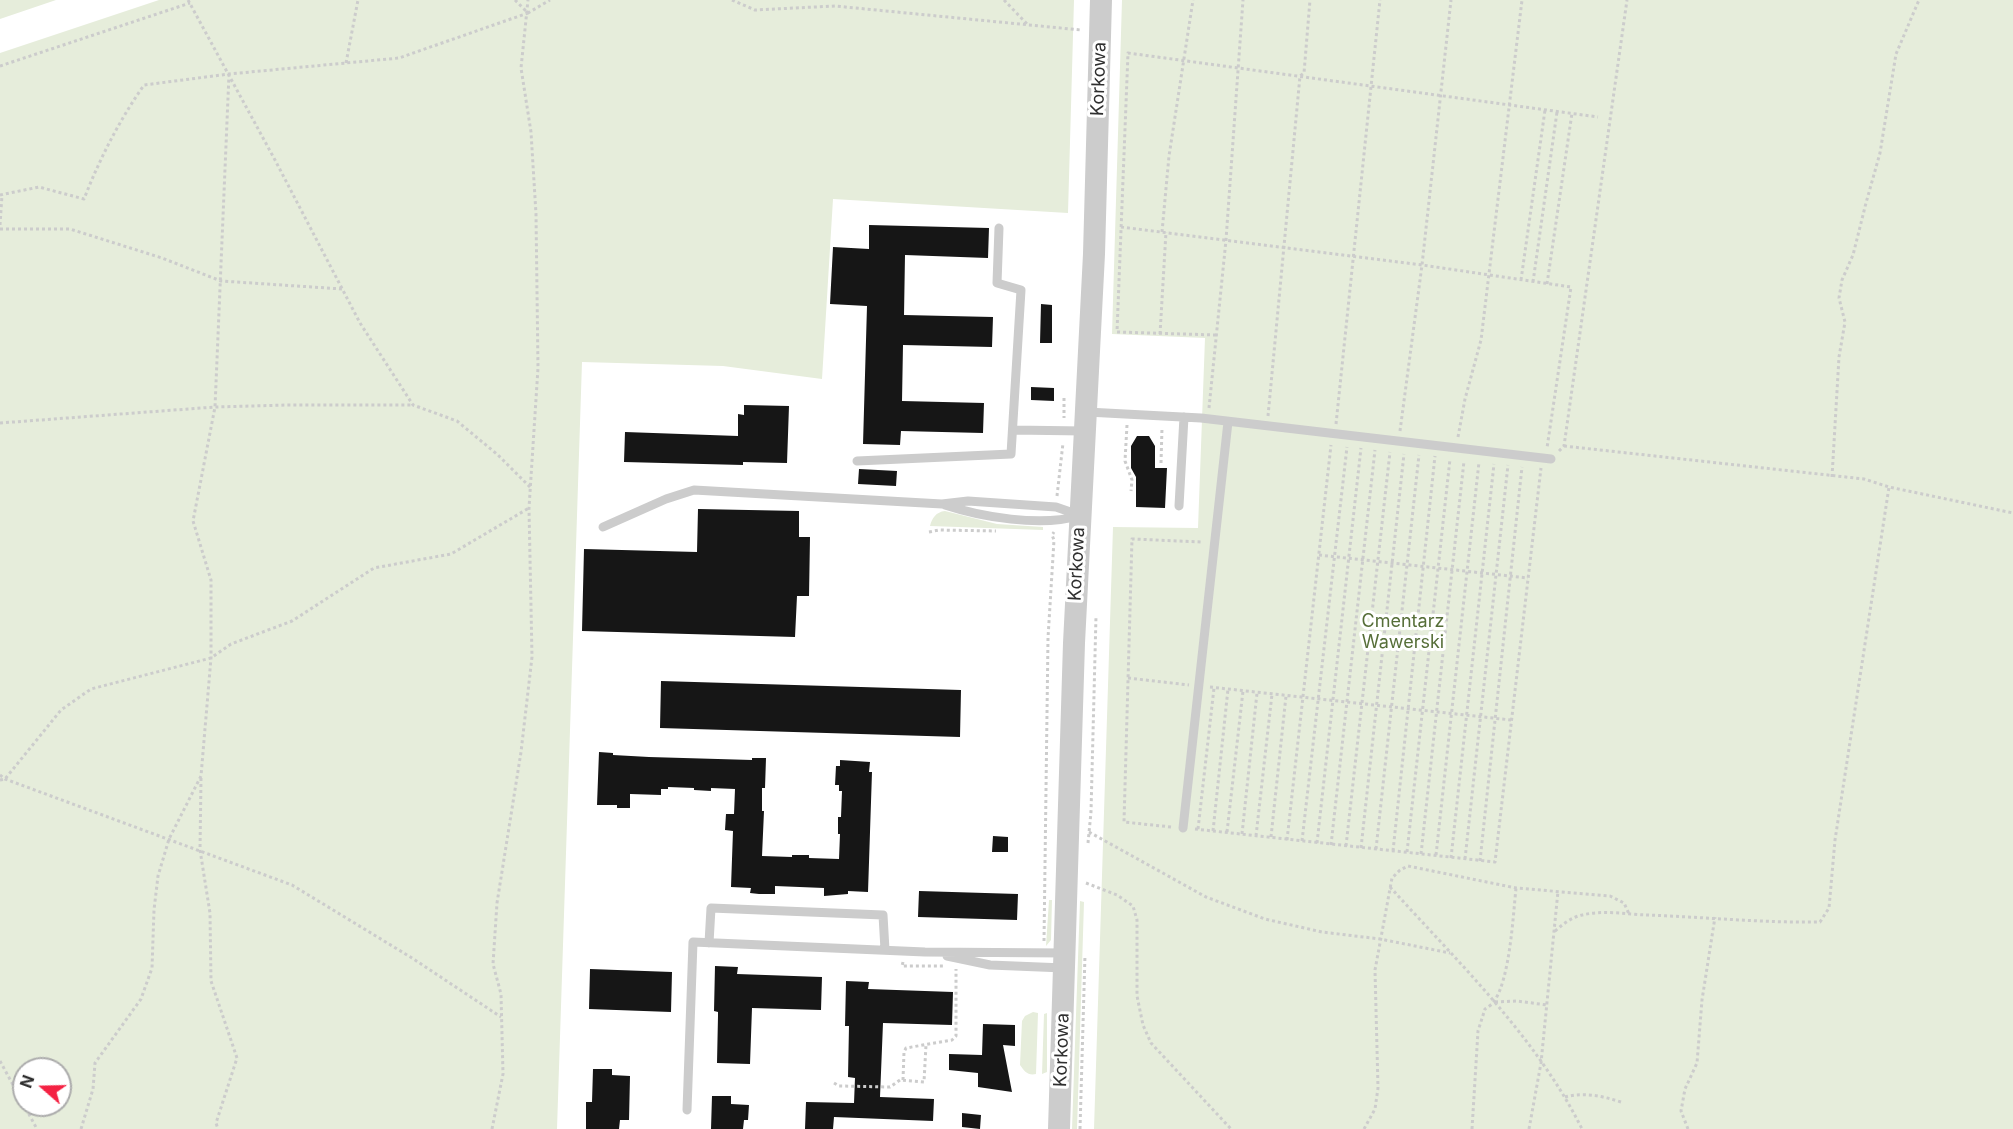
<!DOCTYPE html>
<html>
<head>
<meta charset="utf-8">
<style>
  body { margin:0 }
  #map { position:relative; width:2013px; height:1129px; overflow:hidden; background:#fff; font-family:Inter,sans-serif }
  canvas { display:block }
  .north { position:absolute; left:12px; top:1057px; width:60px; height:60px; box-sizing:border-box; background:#fff; border:2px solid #acacac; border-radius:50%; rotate:290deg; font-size:16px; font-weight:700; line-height:24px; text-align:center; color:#2f2f2f }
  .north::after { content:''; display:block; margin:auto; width:21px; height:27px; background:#f42243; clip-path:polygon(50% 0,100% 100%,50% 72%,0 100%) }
</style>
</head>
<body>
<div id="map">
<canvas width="2013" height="1129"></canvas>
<div class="north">N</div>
</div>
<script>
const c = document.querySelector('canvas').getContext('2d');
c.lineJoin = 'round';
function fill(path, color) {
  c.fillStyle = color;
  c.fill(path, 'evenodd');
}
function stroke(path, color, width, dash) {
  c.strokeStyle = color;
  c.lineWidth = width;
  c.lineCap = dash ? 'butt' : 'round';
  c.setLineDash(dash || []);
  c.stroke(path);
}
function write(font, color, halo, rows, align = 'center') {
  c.font = font + ' Inter,sans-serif';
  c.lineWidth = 6;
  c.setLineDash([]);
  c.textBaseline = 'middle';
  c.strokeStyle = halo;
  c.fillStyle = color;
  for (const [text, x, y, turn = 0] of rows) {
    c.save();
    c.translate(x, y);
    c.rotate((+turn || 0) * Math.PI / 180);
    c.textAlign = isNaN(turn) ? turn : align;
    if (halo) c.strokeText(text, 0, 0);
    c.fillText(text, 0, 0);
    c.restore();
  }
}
const green = new Path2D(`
  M0 0H56L0 19Z
  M159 0H1074L1068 213 833 199 822 379 723 366 582 362 557 1129H0V53ZM24 1069H60V1105H24Z
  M1122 0H2013V1129H1094L1113 527 1198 528 1205 338 1112 334Z
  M945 511 997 524 1043 527V530L930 526C932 518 936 512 945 511Z
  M1049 900H1052L1051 940 1046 946Z
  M1080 901 1084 902 1077 1129H1072Z
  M1033 1012 1038 1013 1036 1074C1028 1076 1024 1071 1020 1065L1022 1021 1025 1016Z
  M1047 1013V1072L1042 1074 1044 1014Z`);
const building = new Path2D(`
  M869 225 989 228 988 258 905 255 904 315 993 317 992 347 903 345 902 401 984 403 983 433 901 431 900 445 863 444 867 306 830 304 833 247 869 249Z
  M1041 304 1052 305V343H1040Z
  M1031 387 1054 388V401L1031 400Z
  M744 405 789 406 787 463 743 462V465L624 462 625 432 738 436V414L744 415Z
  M1137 436H1149L1155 446V468H1167L1165 508 1136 507V477L1131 468V446Z
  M859 469 897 471 896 486 858 484Z
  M698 509 799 511V537H810L809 596H797L795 637 582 631 584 549 697 552Z
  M661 681 961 690 960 737 660 728Z
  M599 752 613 753V755L649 757 752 760V758H766L765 788H762V811H764L762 856 792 857V855H809V858L839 859 840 834H838V817H841L842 791H839V785H835L836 766H840V760L870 762 869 772H872L868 892 848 891V894L824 896V888L775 886V894H759L750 893 751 888 731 887 733 831 725 830 726 814H734L735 789 711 788V791L694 790V788L668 787V789H661V795L630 794V808H617V805H597Z
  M993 836 1008 837V852H992Z
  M919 891 1018 894 1017 920 918 917Z
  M715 966 738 967 737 974 822 977 821 1010 752 1008 750 1064 717 1063 718 1016V1012L714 1011Z
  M590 969 672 972 671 1012 589 1009Z
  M846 981 869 982 868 989 953 992 952 1025 883 1023 880 1097 934 1099 933 1121 834 1117 833 1129H805L806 1102 854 1103 855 1078 848 1077 849 1026H845Z
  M983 1024 1015 1025V1046L1003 1045 1012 1092 978 1087V1073L949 1070V1054L982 1055Z
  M593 1069H612V1075L630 1076 629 1120H620L619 1129H586V1102H592Z
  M712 1096H731V1104L749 1105 748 1120H744L743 1129H711Z
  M962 1113 981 1115 980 1129 962 1127Z`);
const path = new Path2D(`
  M188 0 275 160 360 323 413 405 457 421 498 455 530 487
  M515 0 528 13 550 0
  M732 0 755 10 835 6 1081 30
  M1004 0 1027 24
  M346 63 358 0
  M0 66 190 3
  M0 195 39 187 84 199C100 158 119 121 144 85L229 74 399 58 528 13
  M0 225 2 195
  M1121 227 1422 265 1571 287 1547 448
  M0 229H70L162 258 221 281 342 289
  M1162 232 1169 156 1193 0
  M1521 280 1545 110
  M1533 282 1557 112
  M1547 284 1572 113
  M1160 334 1166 232
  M1216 335 1117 332 1128 53 1598 117
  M1064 398V418
  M1209 408 1226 240 1243 0
  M1268 416 1300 76 1304 73 1310 0
  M0 423 215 407 286 405H413
  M1336 424 1380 0
  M1127 425 1125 461 1132 480 1131 491
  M1400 431 1422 265 1451 0
  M1458 437 1465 399 1481 340 1522 0
  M1564 446 1864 479 1889 487 2013 513
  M1559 451 1564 446 1627 0
  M1161 463 1162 428
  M1832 477 1839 357 1845 322 1839 298 1842 280 1853 255 1866 203 1880 153 1896 54 1919 0
  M1057 496 1063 443
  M929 532 939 530 996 531
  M1319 555 1528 578
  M1128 678 1189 685
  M1210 687 1511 720
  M0 775 5 779 292 885 412 958 501 1017
  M201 778 200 850 210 913 211 981 237 1058 216 1123 218 1129
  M0 780 5 779 61 710 91 689 211 658 231 644 292 621 374 568 451 554 529 508
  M1171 827 1124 822 1132 539 1203 542
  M1195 829 1495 862 1541 468
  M1198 829 1214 688
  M1213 831 1228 689
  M1089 832 1206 897 1265 919 1322 932 1380 939 1450 953
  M1227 832 1243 691
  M1242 834 1257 693
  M1256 836 1272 694
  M1271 837 1286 696
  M1287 840 1331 445
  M1302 841 1347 447
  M1088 843 1091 812 1096 616
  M1317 843 1361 448
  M1331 845 1375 450
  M1346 846 1390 452
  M1361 848 1404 454
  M1376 849 1419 455
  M1393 851 1435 456
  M1407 852 1450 459
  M1421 854 1464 461
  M1436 855 1479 462
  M1451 858 1494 464
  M1465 859 1508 465
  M1480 861 1522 467
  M1086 883 1117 895 1133 906 1137 920V996L1143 1025 1151 1043 1231 1129
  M1390 887C1458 962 1537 1038 1582 1129
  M1555 931C1563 924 1572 917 1582 915 1602 910 1626 914 1646 915 1704 917 1762 923 1820 922L1829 908 1835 840 1889 487
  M1044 941 1048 638 1054 540 1052 535 1054 532
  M903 962 902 966H943
  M1495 1002 1517 1001 1547 1005
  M0 1061 37 1129
  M903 1080 904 1052 906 1048 952 1040 956 1036V969
  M834 1083 839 1086 890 1087 900 1080 924 1082 926 1045
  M1565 1097C1585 1092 1602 1096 1621 1102
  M81 1129 93 1089 95 1063 141 999 152 968 154 910 158 876 169 839 201 776 211 658V580L193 521 215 407 229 74
  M492 1129 503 1074 501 994 493 964 497 903 521 752 532 657 529 508 538 368 536 214 531 132 521 68 528 0
  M1080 1129 1085 955
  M1364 1129 1375 1109 1378 1088 1375 970 1392 878 1400 870 1408 866 1516 888 1610 896 1624 903 1629 914
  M1472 1129 1478 1031 1485 1009C1488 1007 1493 1004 1495 1000 1510 976 1513 917 1516 888
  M1529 1129 1541 1063 1558 891
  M1688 1129 1681 1111 1685 1089 1697 1063 1702 1000 1715 917`);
const service = new Path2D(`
  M1087 412 1201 418 1551 459
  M1013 430 1084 431
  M857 461 1011 454 1021 290 997 283 999 228
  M945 505C981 517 1041 527 1078 516
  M1179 506 1184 417
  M603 527 666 499 694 490 942 504 968 501 1056 507 1079 515
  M1183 828 1228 422
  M709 943 711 908 883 915 885 950
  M947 956 990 965 1064 968
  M687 1110 693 942 925 952 1065 953`);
const tertiary = new Path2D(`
  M1059 1129 1074 643 1094 254 1101 0`);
const streetNames = [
  ["Korkowa",1099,79,-88],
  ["Korkowa",1077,564,-87],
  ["Korkowa",1062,1050,-88]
];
const parkNames = [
  ["Cmentarz",1403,622],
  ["Wawerski",1403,643]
];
fill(green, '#e6eddb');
fill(building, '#161616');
stroke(path, '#ccc', 3, [3, 3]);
stroke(service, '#ccc', 9);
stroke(tertiary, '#ccc', 22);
write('18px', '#2f2f2f', '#fff', streetNames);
write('18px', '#566e38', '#fff', parkNames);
</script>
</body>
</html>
